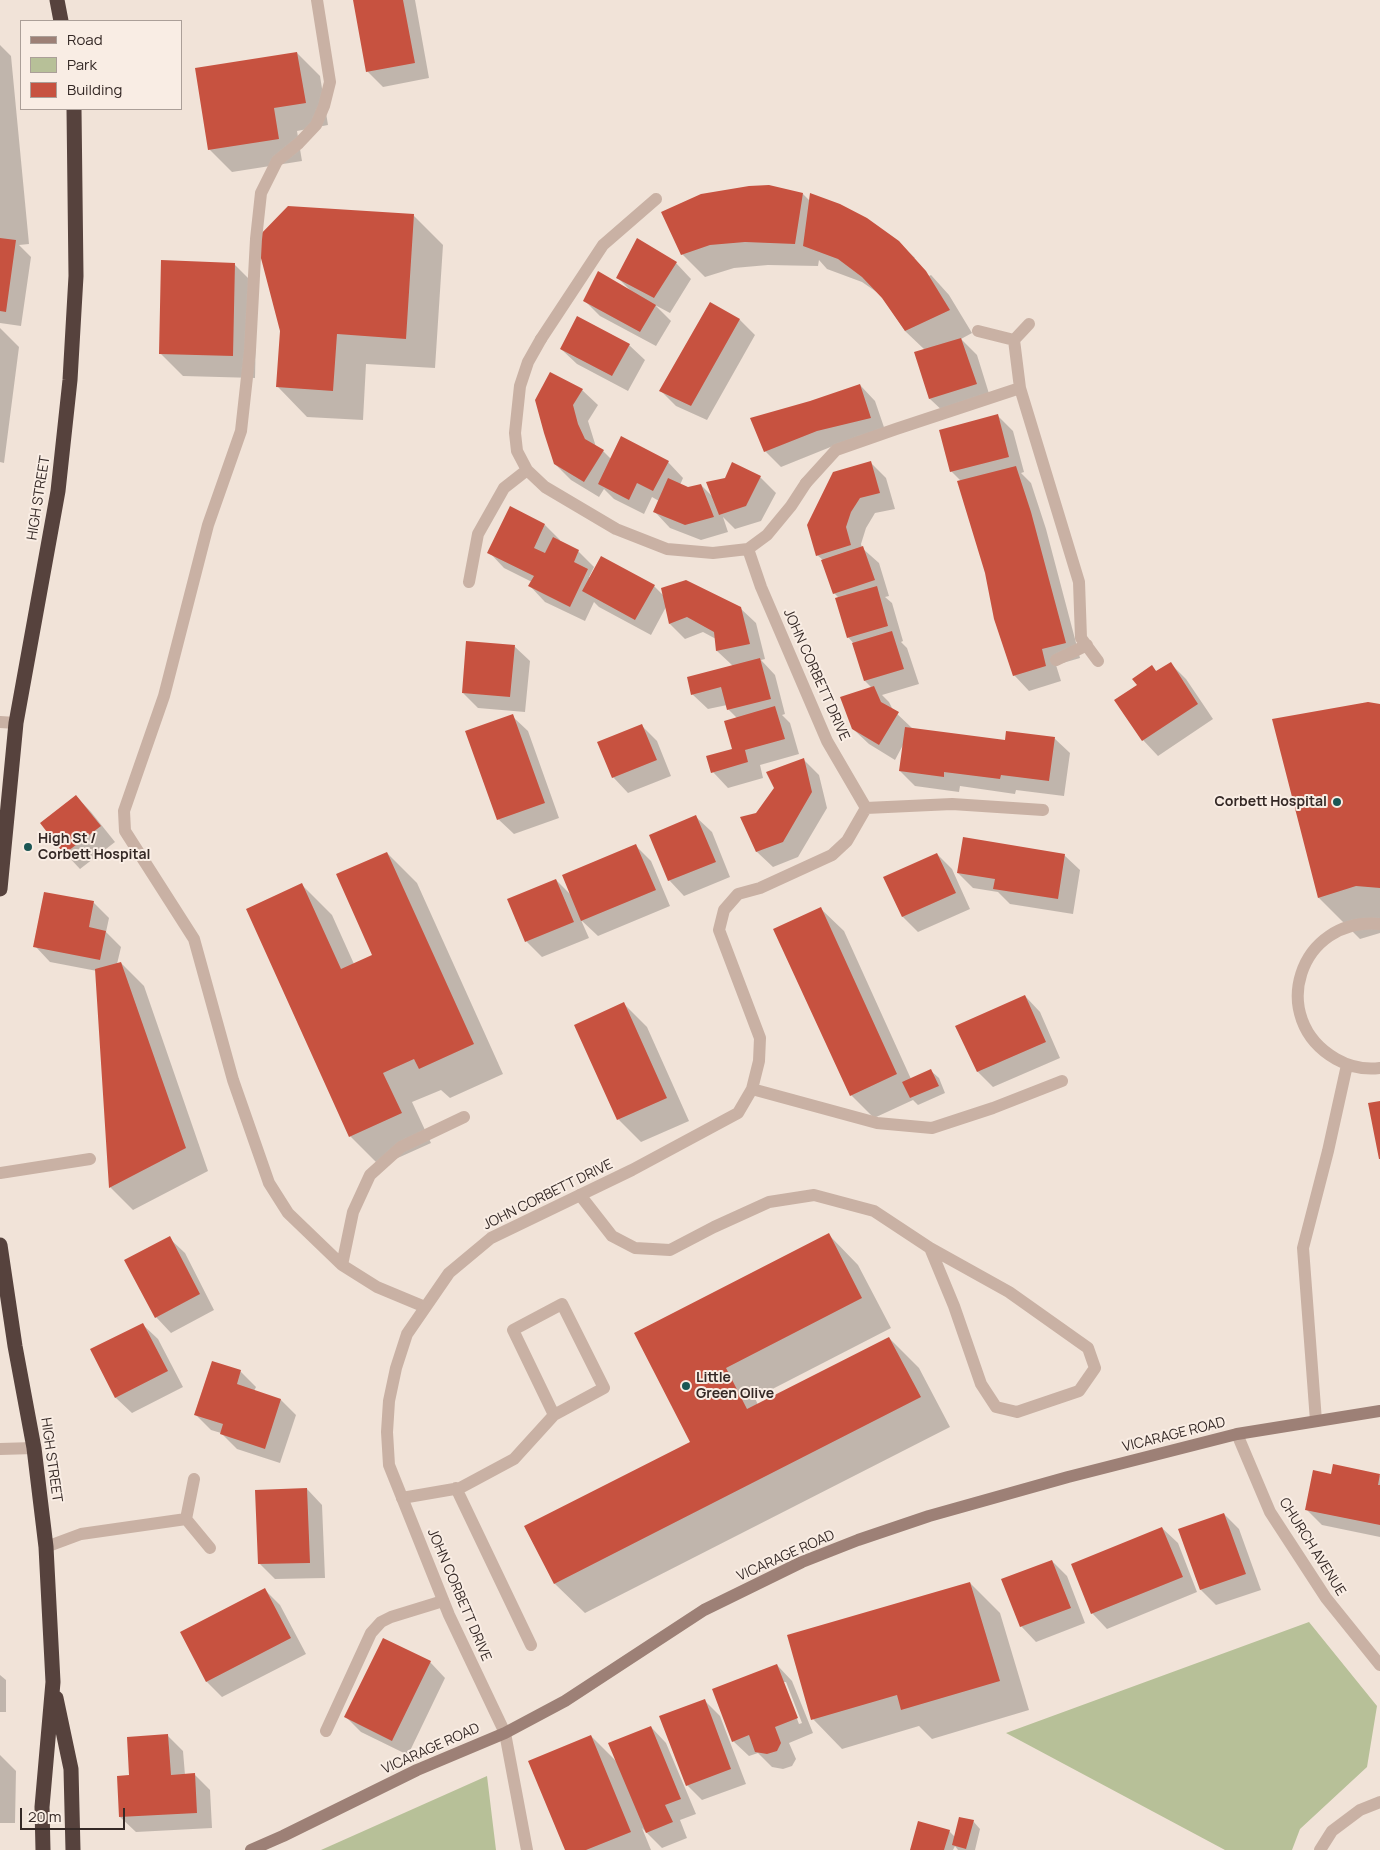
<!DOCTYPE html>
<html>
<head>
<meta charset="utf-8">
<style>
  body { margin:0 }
  #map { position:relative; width:1380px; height:1850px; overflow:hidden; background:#f1e3d8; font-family:Manrope,sans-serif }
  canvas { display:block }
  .legend { position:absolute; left:20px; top:20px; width:162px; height:90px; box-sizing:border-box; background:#f9ede4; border:1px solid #ab9f98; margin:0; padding:6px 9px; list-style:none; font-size:15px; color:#352926 }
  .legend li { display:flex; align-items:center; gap:10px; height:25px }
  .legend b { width:25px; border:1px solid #ab9f98 }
  .scale { position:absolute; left:20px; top:1808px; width:105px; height:22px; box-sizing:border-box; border:2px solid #352926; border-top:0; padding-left:6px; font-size:15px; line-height:18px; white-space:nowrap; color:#352926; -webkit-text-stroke:4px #f9ede4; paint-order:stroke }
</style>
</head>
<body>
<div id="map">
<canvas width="1380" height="1850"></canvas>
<ul class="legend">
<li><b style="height:6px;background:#9d8076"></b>Road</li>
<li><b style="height:14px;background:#b7c098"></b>Park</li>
<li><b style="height:14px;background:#c75240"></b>Building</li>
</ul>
<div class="scale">20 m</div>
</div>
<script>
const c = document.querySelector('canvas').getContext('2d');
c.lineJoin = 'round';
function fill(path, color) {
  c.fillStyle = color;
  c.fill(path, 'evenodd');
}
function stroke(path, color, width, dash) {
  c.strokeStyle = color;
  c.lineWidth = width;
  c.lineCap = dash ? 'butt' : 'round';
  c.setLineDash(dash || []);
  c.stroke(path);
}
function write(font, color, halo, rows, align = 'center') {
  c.font = font + ' Manrope,sans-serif';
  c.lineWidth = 4;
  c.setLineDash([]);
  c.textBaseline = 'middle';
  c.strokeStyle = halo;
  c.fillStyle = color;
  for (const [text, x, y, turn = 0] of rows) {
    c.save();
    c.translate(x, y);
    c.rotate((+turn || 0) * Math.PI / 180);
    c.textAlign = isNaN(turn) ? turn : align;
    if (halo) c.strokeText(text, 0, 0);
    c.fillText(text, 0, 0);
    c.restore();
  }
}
const green = new Path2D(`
  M1309 1622 1377 1706 1367 1767 1300 1829 1292 1850H1225L1006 1733Z
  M487 1776 496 1850H321Z`);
const shadow = new Path2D(`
  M354 0H415L429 78 383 87 367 71Z
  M0 45 11 56 29 244 19 245 31 257 21 326 0 323Z
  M297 53 320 76 328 125 297 131 302 161 232 172 209 149Z
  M803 194 810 201 898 242 915 258H913L929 276 931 275 949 295 972 333 961 339 977 355 991 400 946 414 930 399 916 353 925 350 905 331 881 295 862 282 827 269 819 260 818 266 768 265 734 268 705 277 682 254Z
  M413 215 443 245 435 368 366 364 363 420 307 417 278 387Z
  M676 263 691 279 670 313 655 305 671 321 656 346 600 316 585 301 631 291 618 278Z
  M234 264 257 287 255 378 183 376 160 353Z
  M710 303 740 320 755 335 707 420 676 406 661 391Z
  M0 328 19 347 4 463 0 462Z
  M629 345 645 360 628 391 577 364 561 349Z
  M860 385 875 401 886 433 833 446 781 467 765 451 752 419 810 402Z
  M582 390 598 405 588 421 596 447 603 451 611 459 668 462 683 478 680 485 688 488 701 485 713 497 726 479 732 463 760 477 776 493 761 521 735 529 723 517 728 532 701 540 670 528 655 512 659 501 652 497 644 514 614 499 604 489 599 497 571 480 555 464 537 400Z
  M998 416 1013 431 1024 472 1021 473 1031 483 1046 529 1080 658 1056 665 1061 681 1029 691 1014 675 961 481 951 471Z
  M870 462 886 478 895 509 875 513 866 528 861 544 862 548 879 563 889 596 885 597 892 603 903 641 901 642 907 648 919 684 882 695 889 702 893 710 913 729 1006 742 1054 738 1070 753 1064 796 1016 790 1015 794 960 786 959 792 915 786 900 771 903 745 895 760 869 744 853 729 872 688 865 681 854 644 848 637 839 598 834 593 823 560 817 555Z
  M545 525 560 540 559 542 578 551 594 567 589 577 591 578 654 586 663 595 740 608 756 623 765 659 761 660 775 675 785 714 782 715 790 723 799 754 760 765 763 778 728 788 713 772 734 749 737 718 728 709 727 705 708 709 692 694 733 666 717 651 716 639 703 632 685 639 670 624 666 607 651 635 599 607 594 602 585 621 545 602 530 586 532 582 504 568 489 552Z
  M514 646 530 661 525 712 478 708 463 693Z
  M1171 664 1186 679 1213 719 1158 756 1143 740 1138 686 1152 667 1157 672Z
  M1380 705V933L1360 939 1319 898Z
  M512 716 528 731 559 818 514 834 498 819Z
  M641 725 657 741 671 776 628 793 613 777Z
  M804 760 819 775 827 808 798 857 773 867 757 852 742 818 757 814 775 788Z
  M76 796 91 812 115 842 80 869 65 853 42 824Z
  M696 817 712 832 730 877 684 896 669 880Z
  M636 846 651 861 670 906 598 936 581 920 589 938 542 957 527 942 509 900 556 880 572 896Z
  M387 853 417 883 503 1074 450 1098 441 1090 412 1102 431 1143 380 1166 350 1136 302 885 332 915 354 964 374 955Z
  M937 854 952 869 970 909 918 932 903 917 885 877Z
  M1064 855 1080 870 1073 914 1010 904 998 892 973 888 958 873Z
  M93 902 109 918 106 932 121 947 117 964 121 963 144 986 208 1171 133 1210 110 1187 97 971 50 962 35 946Z
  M821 909 844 931 911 1079 931 1071 939 1078 945 1093 918 1105 913 1100 874 1118 851 1095Z
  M1025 996 1040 1012 1060 1058 993 1087 978 1072 957 1026Z
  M624 1004 647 1027 689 1121 641 1142 618 1119Z
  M829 1235 858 1265 891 1328 755 1398 758 1405 889 1338 919 1368 950 1427 585 1613 555 1584 525 1527 691 1442 635 1333Z
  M169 1238 185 1253 214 1310 171 1333 156 1317 126 1261Z
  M142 1324 158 1339 183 1387 132 1413 116 1398 92 1350Z
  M240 1371 256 1387 254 1391 281 1400 296 1415 280 1463 237 1449 221 1433 211 1430 195 1414Z
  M1332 1475 1380 1476V1537L1322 1525 1307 1510Z
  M307 1489 322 1505 325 1578 275 1579 260 1564Z
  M1224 1514 1239 1529 1261 1590 1216 1605 1201 1590Z
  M1162 1528 1178 1543 1197 1592 1107 1629 1092 1613Z
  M1052 1561 1067 1576 1085 1623 1036 1642 1021 1626Z
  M970 1583 1000 1613 1029 1710 932 1739 919 1726 842 1749 813 1719Z
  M265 1590 280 1605 306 1654 222 1697 207 1682 182 1633Z
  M430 1662 445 1678 408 1755 361 1732 346 1717Z
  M777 1665 792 1681 813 1733 789 1743 796 1759 792 1766 783 1769 772 1767 758 1753 749 1756 733 1741ZM783 1682H786L802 1723 799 1724Z
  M0 1675 6 1680V1712H0Z
  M704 1700 720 1716 746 1784 702 1800 687 1785Z
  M651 1727 666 1743 696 1814 680 1820 687 1838 662 1848 642 1828 651 1850H566L591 1736 618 1763Z
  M168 1736 183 1751 185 1775 194 1774 210 1790 212 1828 136 1832 120 1817 130 1776Z
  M0 1755 16 1771 15 1823H0Z
  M973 1821 980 1829 975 1850H958L955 1846 953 1850H912L949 1831 955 1837Z`);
const building = new Path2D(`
  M353 0H403L415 63 366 72Z
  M297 52 306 103 274 108 279 139 208 150 195 68Z
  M769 185 803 193 795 244 745 242 710 245 681 255 661 212 701 194 749 186Z
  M810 193 840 204 867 218 899 241 926 271 950 310 905 331 882 298 862 277 838 259 803 246Z
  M288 206 414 214 406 339 337 334 333 391 276 387 280 331 256 239Z
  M0 238 16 240 6 312 0 311Z
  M637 238 677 262 654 298 616 278Z
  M161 260 235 263 233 356 159 354Z
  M598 271 656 305 640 332 583 301Z
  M710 302 740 319 691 406 659 391Z
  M577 316 630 344 612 376 560 349Z
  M961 338 977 384 929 399 914 352Z
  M550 372 583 389 573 405 578 424 585 439 604 450 584 482 554 464 544 433 535 400Z
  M860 384 871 418 817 431 764 452 750 418 810 401Z
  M998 414 1009 457 950 472 939 430Z
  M621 436 669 461 653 491 637 483 629 500 598 484Z
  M871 461 880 493 860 498 851 512 846 527 851 545 816 556 807 525 833 472Z
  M732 462 761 476 746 506 719 515 706 482 725 478Z
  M1016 466 1031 512 1066 643 1042 649 1046 666 1013 676 994 619 985 573 957 481Z
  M668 478 688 487 701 484 714 517 685 525 653 512Z
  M510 506 545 524 534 548 545 553 553 537 579 550 574 562 588 569 570 607 528 586 534 576 487 553Z
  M863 546 875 580 833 594 821 560Z
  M601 556 655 585 635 620 582 591Z
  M686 580 741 607 750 644 716 651 714 632 687 617 669 624 661 588Z
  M877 586 888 626 847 638 835 598Z
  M892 631 904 669 864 681 852 643Z
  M466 641 515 645 510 697 462 693Z
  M760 658 771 699 727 710 721 687 691 695 687 677Z
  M1171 662 1198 704 1142 741 1114 700 1137 685 1132 679 1152 665 1156 671Z
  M874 686 881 702 899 712 879 745 852 729 840 697Z
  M1368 702 1380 704V888L1356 886 1318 898 1272 719Z
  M775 706 785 739 745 750 748 762 711 773 706 756 732 749 724 721Z
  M513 714 545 803 497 820 465 731Z
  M642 724 657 760 612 778 597 742Z
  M905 727 1005 740 1006 731 1055 737 1049 781 1001 775 1000 779 944 772V777L899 771Z
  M804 758 812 792 783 842 756 852 740 817 756 813 774 788 766 772Z
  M76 795 101 826 64 854 40 823Z
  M696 815 716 862 668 881 649 835Z
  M963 837 1065 854 1058 899 993 889 995 879 957 873Z
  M636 844 656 890 581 921 562 875Z
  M387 852 474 1044 419 1069 414 1059 383 1073 402 1113 349 1137 246 909 302 883 341 969 372 955 336 874Z
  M937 853 956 893 902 917 883 877Z
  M556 879 574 922 525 942 507 899Z
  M44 892 94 901 89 927 106 931 100 960 33 947Z
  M821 907 897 1074 850 1096 773 929Z
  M121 962 186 1148 109 1188 95 969Z
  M1025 995 1046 1042 977 1072 955 1026Z
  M624 1002 667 1098 617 1120 574 1025Z
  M931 1069 939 1086 910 1098 902 1082Z
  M1380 1101V1159H1379L1368 1103Z
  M829 1233 862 1298 726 1368 747 1409 889 1337 921 1397 554 1584 524 1526 690 1442 634 1333Z
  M170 1236 200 1294 155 1318 124 1260Z
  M143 1323 168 1371 115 1398 90 1349Z
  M212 1361 241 1370 237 1384 281 1399 265 1449 220 1434 223 1424 194 1415Z
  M1333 1464 1380 1474 1378 1485H1380V1525L1305 1510 1313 1470 1331 1474Z
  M307 1488 310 1563 258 1564 255 1490Z
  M1224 1513 1246 1574 1200 1590 1178 1529Z
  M1162 1527 1183 1577 1091 1614 1071 1564Z
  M1052 1560 1071 1608 1020 1627 1001 1579Z
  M970 1582 1000 1681 901 1710 897 1695 811 1720 787 1635Z
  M265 1588 291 1638 206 1682 180 1632Z
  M383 1638 431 1661 392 1741 344 1717Z
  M777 1664 798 1718 775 1727 781 1743 777 1751 767 1754 755 1752 749 1735 732 1742 712 1689Z
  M705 1699 731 1769 686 1786 659 1716Z
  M651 1726 681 1799 665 1805 673 1822 646 1833 608 1743Z
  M168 1734 171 1775 195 1773 197 1813 119 1817 117 1776 129 1775 127 1737Z
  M591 1735 631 1832 586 1850H565L528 1761Z
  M959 1817 974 1820 966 1849 952 1845Z
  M918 1821 950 1830 944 1850H910Z`);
const lane = new Path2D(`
  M317 0 330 82 324 106 316 125 299 143 277 161 261 193 256 239 250 350 241 431 208 525 164 696 124 811 125 831 194 939 233 1080 269 1183 288 1213 342 1265
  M978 331 1014 340 1029 324
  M541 339 603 245 656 199
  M1014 340 1020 388 1079 582 1081 638 1098 661
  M806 483 836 450 896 429 1020 388
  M1056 660 1087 645
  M1380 924C1299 916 1266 1019 1336 1059 1350 1067 1364 1070 1380 1068
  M0 1173 90 1159
  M580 1195 612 1236 635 1248 670 1250 714 1227 769 1202 814 1195 874 1211 930 1248 1009 1292 1088 1348 1095 1368 1079 1391 1017 1412 996 1407 981 1384 954 1306 930 1248
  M425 1307 377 1287 342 1265 353 1212 370 1175 401 1147 464 1117
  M1316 1421 1303 1248 1328 1151 1347 1065
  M456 1488 531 1645
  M402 1498 460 1488 514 1459 554 1415 513 1330 562 1304 604 1388 554 1415
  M326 1731 371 1633 381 1622 391 1617 443 1601
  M505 1733 527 1850`);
const street = new Path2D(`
  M541 339 528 362 520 386 515 433 517 451 527 470 545 487 616 529 667 549 713 553 748 549
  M469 582 478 534 504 488 527 470
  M0 722 16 723
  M866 808 952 804 1043 810
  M752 1089 877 1123 932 1128 993 1108 1062 1081
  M1237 1434 1270 1512 1326 1598 1380 1665
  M0 1449 34 1448
  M186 1519 194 1479
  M46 1547 81 1534 186 1519 210 1548
  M505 1733 449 1615 389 1465 387 1432 389 1401 396 1368 407 1334 449 1273 491 1238 632 1170 738 1113 752 1089 759 1061 760 1038 719 930 724 910 738 894 760 888 832 855 847 841 866 808 827 741 761 587 748 549 767 535 791 506 806 483
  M1320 1850 1332 1831 1360 1810 1380 1802`);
const secondary = new Path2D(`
  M251 1850 283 1836 417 1770 505 1733 565 1701 704 1610 802 1562 858 1540 929 1516 1068 1477 1237 1434 1380 1411`);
const highway = new Path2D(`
  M57 0 61 21
  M0 889 16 723 58 491 70 380 76 276 74 109
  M0 1245 15 1346 34 1448 46 1547 53 1682 42 1807 43 1850
  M56 1698 71 1769 73 1850`);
const markers = [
  [1337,802,5,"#1b5654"],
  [28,847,5,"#1b5654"],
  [686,1386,5,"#1b5654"]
];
const streetNames = [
  ["HIGH STREET",39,498,-81],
  ["JOHN CORBETT DRIVE",816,675,66],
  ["JOHN CORBETT DRIVE",548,1195,-26],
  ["VICARAGE ROAD",1174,1435,-14],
  ["HIGH STREET",51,1460,82],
  ["CHURCH AVENUE",1312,1547,58],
  ["VICARAGE ROAD",786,1556,-24],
  ["JOHN CORBETT DRIVE",459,1595,67],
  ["VICARAGE ROAD",431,1749,-24]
];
const poiNames = [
  ["Corbett Hospital",1327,802,"right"],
  ["High St /",38,839],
  ["Corbett Hospital",38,855],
  ["Little",696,1378],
  ["Green Olive",696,1394]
];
fill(green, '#b7c098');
fill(shadow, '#0003');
fill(building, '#c75240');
stroke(lane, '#c9b1a4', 12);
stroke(street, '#c9b1a4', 12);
stroke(secondary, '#9d8076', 12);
stroke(highway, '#56423d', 15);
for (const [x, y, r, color] of markers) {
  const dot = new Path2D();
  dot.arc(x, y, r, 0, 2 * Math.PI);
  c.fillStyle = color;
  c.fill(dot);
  stroke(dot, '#f9ede4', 2);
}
write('14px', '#352926', '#f9ede4', streetNames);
write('bold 14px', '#352926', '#f9ede4', poiNames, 'left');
</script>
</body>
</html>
